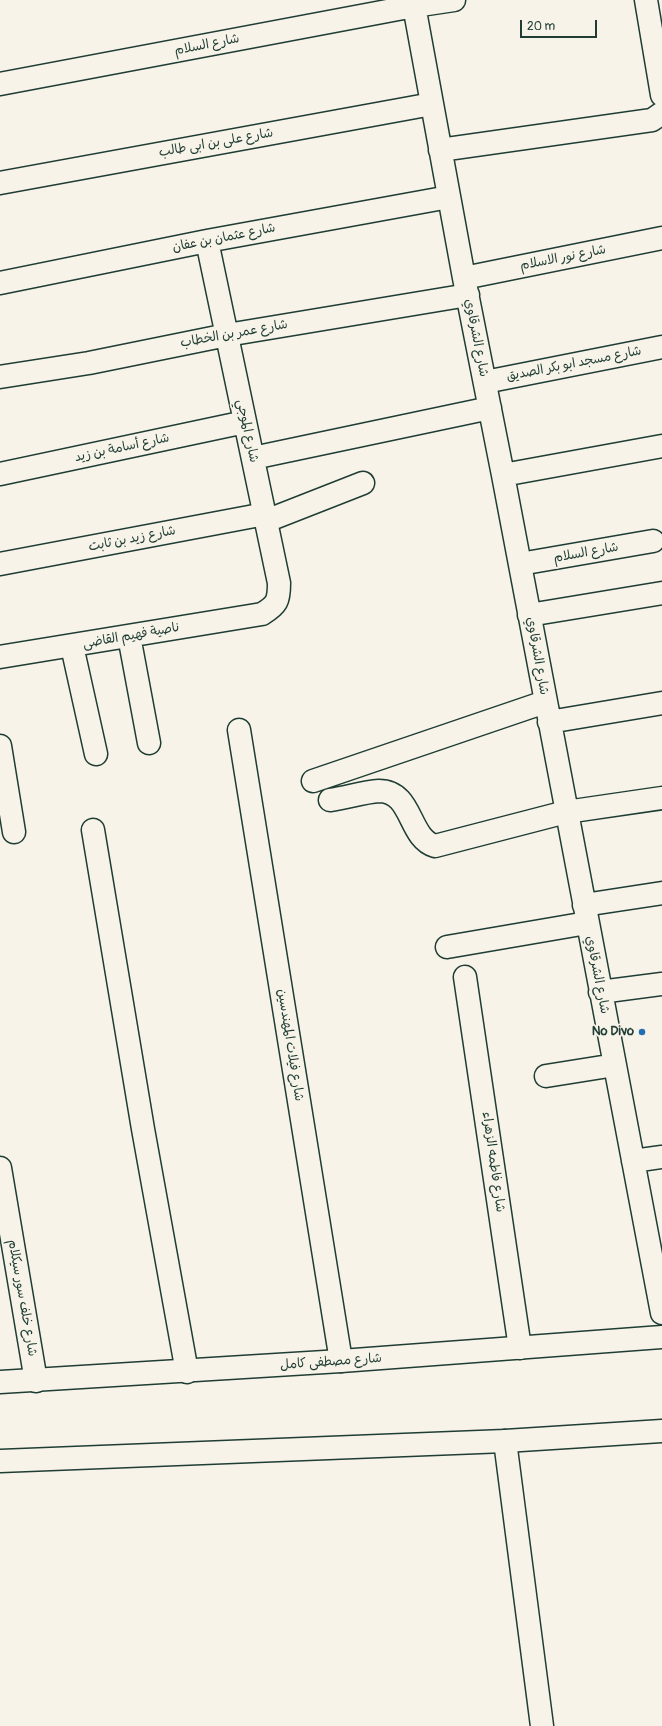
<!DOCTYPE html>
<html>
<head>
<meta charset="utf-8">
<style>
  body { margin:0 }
  #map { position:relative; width:662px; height:1726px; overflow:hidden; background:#f7f3e8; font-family:Pangolin,sans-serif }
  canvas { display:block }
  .scale { position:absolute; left:520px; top:20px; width:77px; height:18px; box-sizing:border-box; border:2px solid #1f3d34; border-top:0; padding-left:5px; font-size:12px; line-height:14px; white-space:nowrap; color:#1f3d34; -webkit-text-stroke:3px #f7f3e8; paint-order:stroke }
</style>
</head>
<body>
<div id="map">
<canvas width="662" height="1726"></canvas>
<div class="scale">20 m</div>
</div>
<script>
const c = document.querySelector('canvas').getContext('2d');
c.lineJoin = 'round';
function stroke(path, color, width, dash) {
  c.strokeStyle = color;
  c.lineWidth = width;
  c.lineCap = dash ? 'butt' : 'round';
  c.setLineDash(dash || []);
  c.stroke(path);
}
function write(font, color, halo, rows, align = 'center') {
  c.font = font + ' Pangolin,"Playpen Sans Arabic",sans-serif';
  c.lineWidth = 3.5;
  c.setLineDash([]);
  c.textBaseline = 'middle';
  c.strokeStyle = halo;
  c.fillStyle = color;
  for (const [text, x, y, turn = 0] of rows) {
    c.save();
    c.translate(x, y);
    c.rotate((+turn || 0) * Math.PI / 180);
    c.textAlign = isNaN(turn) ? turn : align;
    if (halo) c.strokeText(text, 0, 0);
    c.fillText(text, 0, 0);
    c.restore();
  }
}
const minor = new Path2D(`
  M413 0 464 278 503 475 662 1313
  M646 0 662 95
  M0 84 414 6 454 0
  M440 150 652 120 662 113
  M0 183 432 104
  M464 278 662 238
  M0 283 207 241 449 197
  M0 377 89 363 227 335 468 295
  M485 382 662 347
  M253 458 490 408
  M0 474 245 422
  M503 475 662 446
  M266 521 363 483
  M0 564 265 514
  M520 564 653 541
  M529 615 662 593
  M129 636 149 743
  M72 646 96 754
  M0 657 262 614C277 605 279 601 279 583L207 241
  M549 722 662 703
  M239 730 341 1361
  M0 746 14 832
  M313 781 545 702
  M330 800C346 798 363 792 379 791 413 791 408 838 435 846L566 812 662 798
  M93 830 143 1129 187 1372
  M584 905 662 893
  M447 947 587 923
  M465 977 520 1348
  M600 992 662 984
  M546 1076 615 1065
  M633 1161 662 1157
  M0 1168 36 1381
  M505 1441 542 1726`);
const primary = new Path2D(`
  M0 1382 341 1361 662 1337
  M0 1461 505 1441 662 1431`);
const markers = [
  [642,1032,4,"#1f6fb2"]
];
const streetNames = [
  ["شارع السلام",207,45,-11],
  ["شارع على بن ابى طالب",216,143,-10],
  ["شارع عثمان بن عفان",224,238,-11],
  ["شارع نور الاسلام",563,258,-11],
  ["شارع عمر بن الخطاب",234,334,-10],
  ["شارع الشرقاوي",476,338,79],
  ["شارع مسجد ابو بكر الصديق",574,364,-11],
  ["شارع الموجي",247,431,78],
  ["شارع أسامة بن زيد",122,448,-12],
  ["شارع زيد بن ثابت",132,539,-11],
  ["شارع السلام",586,553,-10],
  ["ناصية فهيم القاضى",131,636,-10],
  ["شارع الشرقاوي",537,656,80],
  ["شارع الشرقاوي",597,975,79],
  ["شارع فيلات المهندسين",290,1045,81],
  ["شارع فاطمه الزهراء",493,1162,82],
  ["شارع خلف سور سيكلام",22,1298,80],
  ["شارع مصطفى كامل",331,1362,-4]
];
const poiNames = [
  ["No Divo",634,1032]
];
stroke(minor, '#1f3d34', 25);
stroke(primary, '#1f3d34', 25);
stroke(minor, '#f7f3e8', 22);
stroke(primary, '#f7f3e8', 22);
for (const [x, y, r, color] of markers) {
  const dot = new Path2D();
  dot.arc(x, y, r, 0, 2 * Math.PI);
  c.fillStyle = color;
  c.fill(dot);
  stroke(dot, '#f7f3e8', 1.5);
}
write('13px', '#1f3d34', '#f7f3e8', streetNames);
write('bold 13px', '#1f3d34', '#f7f3e8', poiNames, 'right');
</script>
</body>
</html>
